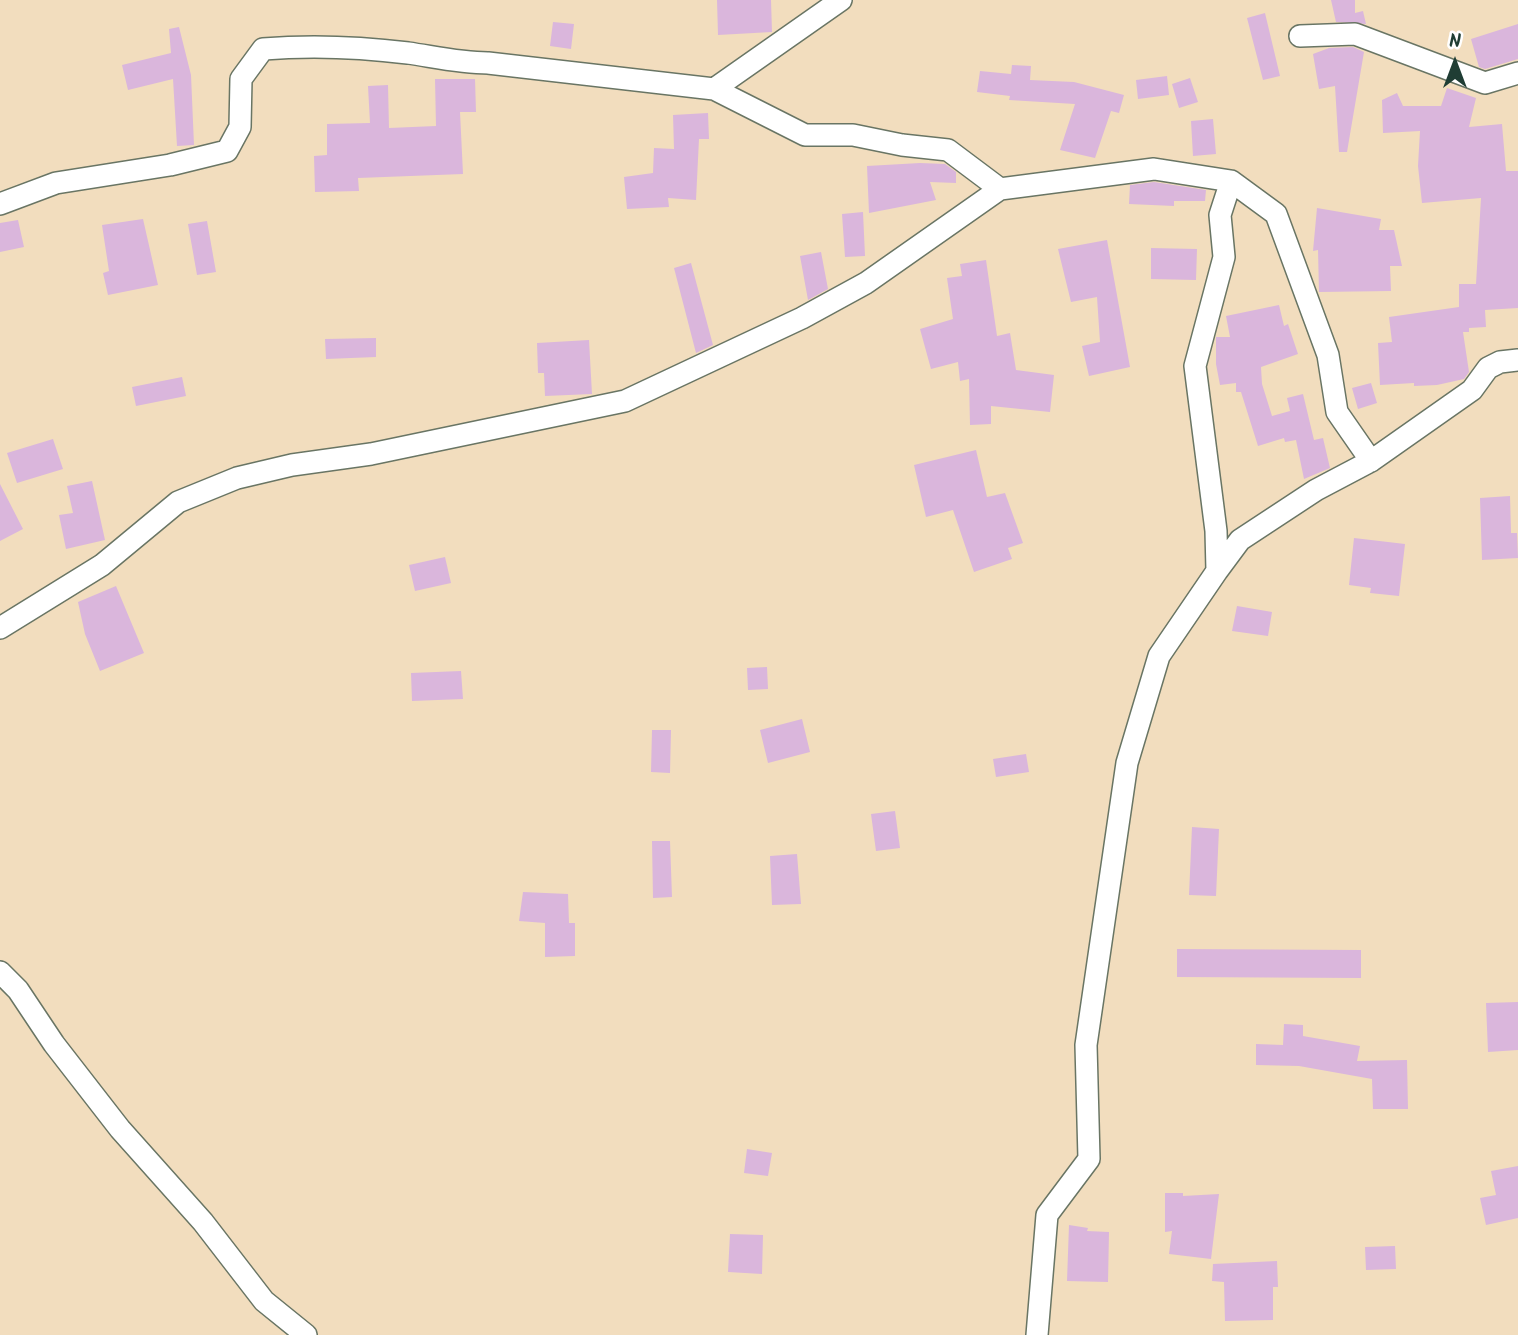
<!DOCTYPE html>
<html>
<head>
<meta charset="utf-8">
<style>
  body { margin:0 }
  #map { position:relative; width:1518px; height:1335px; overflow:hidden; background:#f2ddbe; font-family:Kalam,sans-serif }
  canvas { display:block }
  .north { position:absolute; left:1420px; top:28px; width:70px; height:70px; -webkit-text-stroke:5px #fff; paint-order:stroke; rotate:0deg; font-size:19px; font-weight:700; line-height:28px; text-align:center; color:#1f3d34 }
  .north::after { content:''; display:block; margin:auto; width:24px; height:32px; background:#1f3d34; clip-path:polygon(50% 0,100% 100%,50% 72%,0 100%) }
</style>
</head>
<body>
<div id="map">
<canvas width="1518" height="1335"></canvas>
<div class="north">N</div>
</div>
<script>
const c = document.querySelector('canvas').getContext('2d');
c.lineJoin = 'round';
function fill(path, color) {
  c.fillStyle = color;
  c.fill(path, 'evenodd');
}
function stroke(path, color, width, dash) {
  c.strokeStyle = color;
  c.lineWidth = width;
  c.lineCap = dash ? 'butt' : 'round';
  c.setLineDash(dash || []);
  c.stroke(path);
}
const building = new Path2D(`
  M717 0H771L772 32 718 35Z
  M1331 0H1355V13L1363 11 1366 24 1336 22Z
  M1265 13 1280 76 1263 80 1247 18Z
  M553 22 574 24 571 49 550 46Z
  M1518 24V59L1485 69 1479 67 1471 39Z
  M179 27 191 75 194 145 177 146 173 79 128 90 122 65 171 53 169 29Z
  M1353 47 1364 52 1347 152H1339L1335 86 1319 89 1313 54 1329 48Z
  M1012 65 1031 66 1030 80 1074 82 1124 95 1119 113 1111 111 1095 158 1060 150 1075 104 1009 100 1010 96 977 92 980 71 1011 74Z
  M1167 76 1169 95 1138 99 1136 80Z
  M1190 78 1198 102 1179 108 1172 84Z
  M435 79H475L476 112H460L463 174 358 178 359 191 315 192 314 156 327 155V124L370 123 368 86 388 85 389 128 436 126Z
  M1447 88 1476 98 1469 127 1502 124 1506 171H1518V308L1485 310 1486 327 1469 328V332H1463L1469 372 1464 379 1437 385 1414 386V383L1380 385 1378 343 1392 342 1389 317 1459 307V284H1476L1481 198 1422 203 1418 166 1420 131 1383 133 1382 100 1397 93 1403 106H1441Z
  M708 113 709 139H699L696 200 668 198 669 207 627 209 624 177 653 173 654 148 674 149 673 115Z
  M1213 119 1216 154 1193 156 1191 121Z
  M920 163 945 164 956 172V183L930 182 936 200 869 213 867 166Z
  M1154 182 1206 190 1205 201H1174V206L1129 204 1130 185Z
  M1317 208 1381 219 1379 230H1394L1402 266H1390L1391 291 1319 292 1318 250 1313 251Z
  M863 212 865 256 845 257 842 214Z
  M143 219 158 285 108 295 103 273 109 271 102 225Z
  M18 220 24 247 0 252V223Z
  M207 221 216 272 197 275 188 224Z
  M1107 240 1130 367 1089 376 1082 346 1100 342 1097 297 1071 302 1058 249Z
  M1151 248 1197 249 1196 280 1151 279Z
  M821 252 828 289 808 300 800 256Z
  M986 260 997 336 1010 333 1016 370 1054 375 1050 412 991 406V424L970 425 969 379 960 381 958 362 931 369 920 329 953 319 947 278 962 276 960 264Z
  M691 263 713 345 696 353 674 268Z
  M1279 305 1284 326 1288 324 1298 354 1261 367 1262 384 1272 416 1290 411 1287 398 1303 394 1314 440 1323 438 1330 468 1304 479 1296 440 1285 442 1284 438 1258 446 1241 392H1236V383L1220 385 1216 364V337H1230L1226 316Z
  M376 338V357L326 359 325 339Z
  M589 340 592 394 545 396 544 373H538L537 343Z
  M182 377 186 396 136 406 132 387Z
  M1371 383 1377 403 1358 409 1352 388Z
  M53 439 63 469 17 483 7 453Z
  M976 450 987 497 1005 493 1023 543 1008 548 1012 559 974 572 953 510 926 517 914 465Z
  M92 481 105 540 66 549 59 515 73 513 67 486Z
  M0 484 23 529 0 541Z
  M1510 496 1511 533H1517L1518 558 1482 560 1480 498Z
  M1354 538 1405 544 1399 596 1370 593 1371 588 1349 585Z
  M445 557 451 583 415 591 409 565Z
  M116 586 144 653 100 671 85 634 78 602Z
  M1237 606 1272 612 1268 636 1232 631Z
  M767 667 768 689 748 690 747 668Z
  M461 671 463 699 412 701 411 673Z
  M802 719 810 752 768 763 760 730Z
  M652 730H671L670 773 651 772Z
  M1026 754 1029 772 996 777 993 759Z
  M895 811 900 848 876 851 871 814Z
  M1192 827 1219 829 1216 896 1189 895Z
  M652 841H670L672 897 653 898Z
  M797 854 801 904 772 905 770 856Z
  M523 892 568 894 569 923H575V956L545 957V923L519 921Z
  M1177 949 1361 950V978L1177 977Z
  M1518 1002V1050L1488 1052 1486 1003Z
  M1284 1024 1303 1025V1036L1360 1046 1357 1061 1407 1060 1408 1109H1373L1372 1079 1299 1066 1256 1065V1044L1283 1045Z
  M747 1149 772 1153 768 1176 744 1173Z
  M1518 1166V1218L1486 1225 1480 1198 1496 1195 1491 1171Z
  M1165 1193H1183V1196L1219 1194 1211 1259 1169 1254 1172 1231 1165 1232Z
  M1069 1225 1088 1228 1087 1231 1109 1232 1108 1282 1067 1281Z
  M730 1234 763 1235 762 1274 728 1272Z
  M1395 1246 1396 1269 1366 1270 1365 1247Z
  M1277 1261 1278 1287H1273V1320L1225 1321 1224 1282 1212 1281 1213 1264Z`);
const minor = new Path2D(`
  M1300 36 1355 34 1485 83 1518 73
  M1231 181 1276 214 1328 355 1337 412 1371 461
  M1000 189 1154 169 1231 181 1220 215 1224 257 1195 366 1216 531 1217 571 1159 656 1127 763 1086 1045 1089 1159 1047 1215 1037 1335
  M0 204 56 183 170 165 227 151 240 127 241 79 263 49C310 45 360 47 408 53 435 57 460 63 488 63L714 89
  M1217 571 1240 540 1316 490 1371 461 1472 390 1488 368 1500 362 1518 360
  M0 628 102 565 178 502 237 478 292 465 371 454 625 401 802 318 866 283 1000 189 948 150 902 145 853 135H805L714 89 841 0
  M0 972 18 990 54 1044 120 1129 203 1222 264 1301 306 1335`);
fill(building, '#dab6dc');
stroke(minor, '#697564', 24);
stroke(minor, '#fff', 21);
</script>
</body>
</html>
